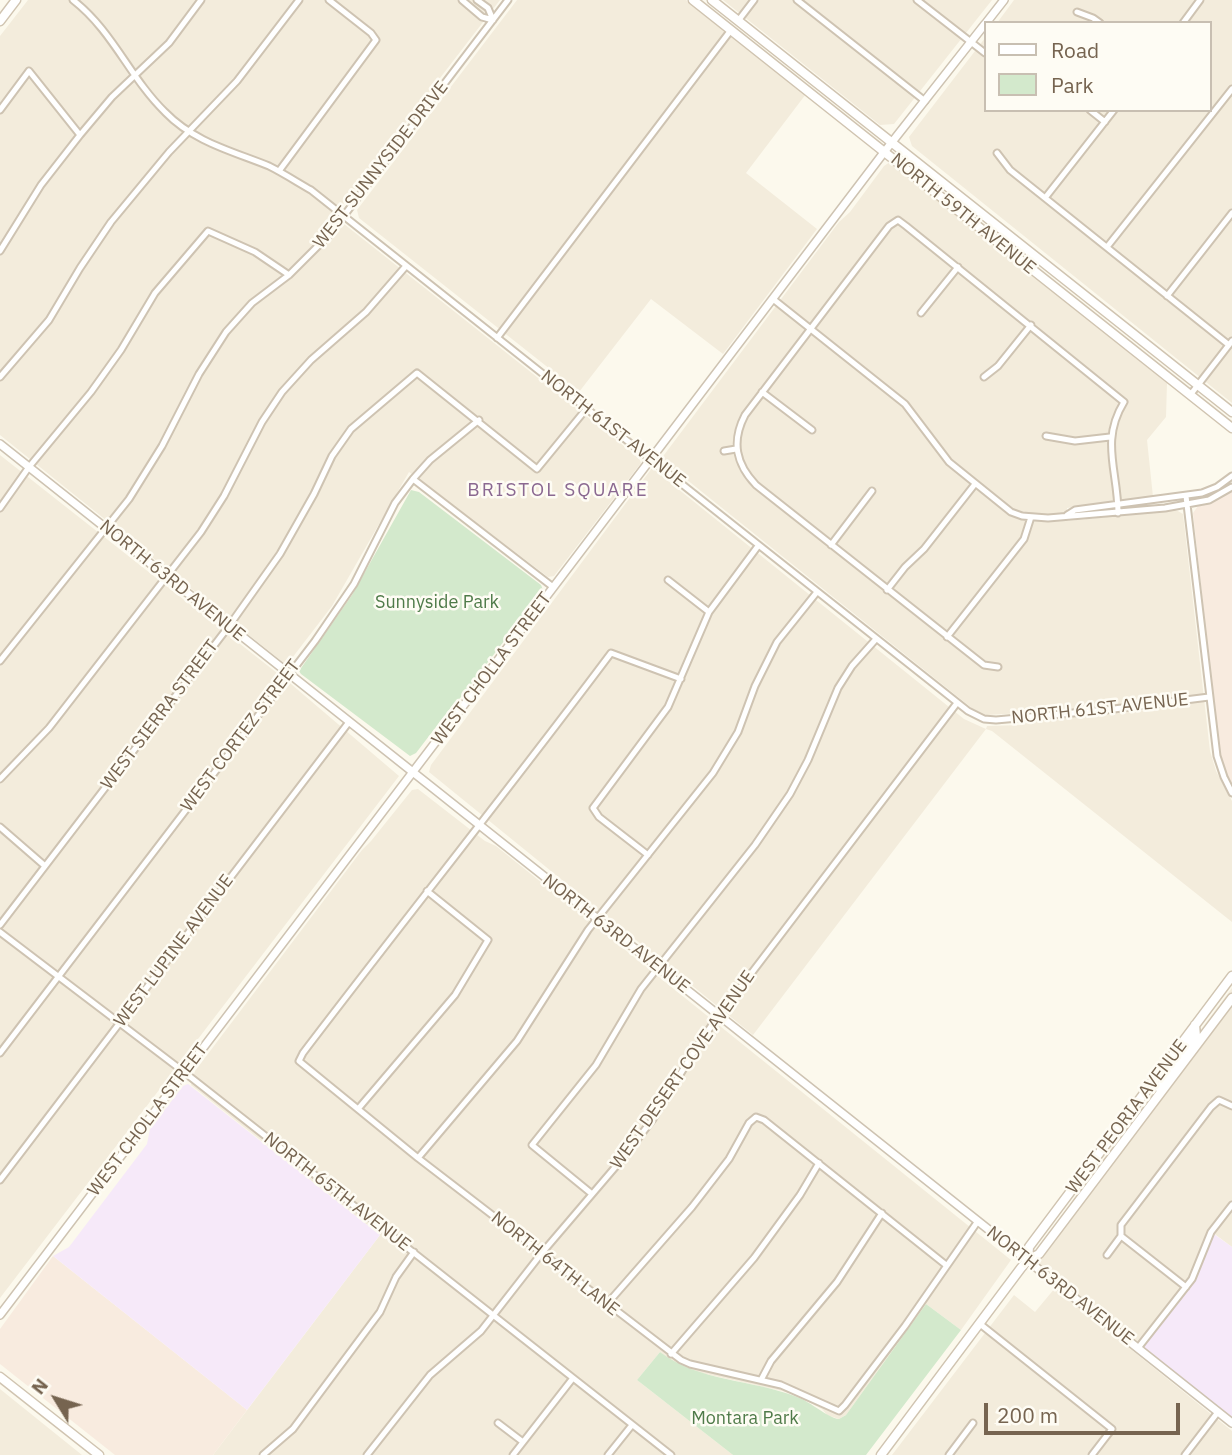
<!DOCTYPE html>
<html>
<head>
<meta charset="utf-8">
<style>
  body { margin:0 }
  #map { position:relative; width:1232px; height:1455px; overflow:hidden; background:#fcf9ed; font-family:"IBM Plex Sans",sans-serif }
  canvas { display:block }
  .legend { position:absolute; left:984px; top:21px; width:228px; height:91px; box-sizing:border-box; background:#fefcf4; border:2px solid #c8bfb2; margin:0; padding:9px 12px; list-style:none; font-size:21px; color:#766450 }
  .legend li { display:flex; align-items:center; gap:14px; height:35px }
  .legend b { width:35px; border:2px solid #c8bfb2 }
  .north { position:absolute; left:21px; top:1364px; width:70px; height:70px; -webkit-text-stroke:5px #fefcf4; paint-order:stroke; rotate:308deg; font-size:19px; font-weight:700; line-height:28px; text-align:center; color:#766450 }
  .north::after { content:''; display:block; margin:auto; width:24px; height:32px; background:#766450; clip-path:polygon(50% 0,100% 100%,50% 72%,0 100%) }
  .scale { position:absolute; left:984px; top:1403px; width:196px; height:32px; box-sizing:border-box; border:4px solid #766450; border-top:0; padding-left:9px; font-size:21px; line-height:24px; white-space:nowrap; color:#766450; -webkit-text-stroke:5px #fefcf4; paint-order:stroke }
</style>
</head>
<body>
<div id="map">
<canvas width="1232" height="1455"></canvas>
<ul class="legend">
<li><b style="height:9px;background:#fff"></b>Road</li>
<li><b style="height:19px;background:#d3e9cc"></b>Park</li>
</ul>
<div class="north">N</div>
<div class="scale">200 m</div>
</div>
<script>
const c = document.querySelector('canvas').getContext('2d');
c.lineJoin = 'round';
function fill(path, color) {
  c.fillStyle = color;
  c.fill(path, 'evenodd');
}
function stroke(path, color, width, dash) {
  c.strokeStyle = color;
  c.lineWidth = width;
  c.lineCap = dash ? 'butt' : 'round';
  c.setLineDash(dash || []);
  c.stroke(path);
}
function write(font, color, halo, rows, align = 'center') {
  c.font = font + ' "IBM Plex Sans",sans-serif';
  c.lineWidth = 5;
  c.setLineDash([]);
  c.textBaseline = 'middle';
  c.strokeStyle = halo;
  c.fillStyle = color;
  for (const [text, x, y, turn = 0] of rows) {
    c.save();
    c.translate(x, y);
    c.rotate((+turn || 0) * Math.PI / 180);
    c.textAlign = isNaN(turn) ? turn : align;
    if (halo) c.strokeText(text, 0, 0);
    c.fillText(text, 0, 0);
    c.restore();
  }
}
const residential = new Path2D(`
  M28 0H500L334 216 639 458 641 463 554 576 548 577 409 472 332 606 289 662 285 664 0 435V36Z
  M517 0H686L806 94 746 173 817 229 723 354 651 299 579 392 359 218 357 210Z
  M723 0H992L894 124 880 125Z
  M1014 0H1232V403L912 146 909 137 985 38V110H1209V23H997Z
  M890 162 894 163 1167 383 1166 417 1147 440 1153 497 1067 508V521L1176 510 1183 514 1210 751 1216 771 1232 801V922L992 731 986 729 753 1035 429 772 431 765 652 468 964 719 986 729 987 726 1023 725V713L986 715 973 709 661 459 839 222 850 212 884 166Z
  M0 455 291 684 399 776 0 1298Z
  M418 789 485 841 496 846 1011 1260 961 1330 926 1304 846 1415 839 1419 827 1415 822 1409 801 1398 782 1391 692 1371 675 1364 660 1352 637 1380 733 1455H213L380 1235 191 1085 195 1071 362 850 371 841 412 790Z
  M1232 988V1247L1212 1232 1192 1279 1138 1348 1028 1260Z
  M1055 1288 1232 1431V1455H892L1014 1295 1035 1312Z
  M0 1389 82 1455H0Z`);
const commercial = new Path2D(`
  M1232 491V785L1221 760 1218 743 1193 513 1198 506 1215 501Z
  M53 1256 247 1410 213 1455H115L0 1364V1329Z`);
const education = new Path2D(`
  M188 1084 380 1235 247 1410 53 1256 69 1247 147 1144 150 1129 183 1086Z
  M1211 1232 1232 1247V1423L1138 1348 1192 1279Z`);
const green = new Path2D(`
  M411 490 419 492 541 585 543 590 462 696 452 706 416 753 410 756 301 674 299 671 352 595Z
  M926 1304 961 1330 866 1455H733L637 1380 660 1352C699 1382 752 1379 797 1397 811 1402 828 1418 839 1419L846 1415Z`);
const minor = new Path2D(`
  M73 0C113 31 130 78 165 112 194 142 232 151 269 166 283 173 297 182 311 190L968 711 984 719 996 720 1106 710 1209 697
  M462 0 482 17 493 20
  M477 0 488 8 493 20
  M797 0 925 101
  M917 0 985 53
  M1077 12 1093 18 1100 23
  M738 21 754 0
  M1183 23 1200 0
  M0 110 29 71 80 135
  M1090 110 1105 122
  M997 153 1010 170 1229 345
  M279 171 376 40 371 33 329 0
  M1045 198 1114 110
  M1107 247 1232 89
  M0 251 41 185 80 135 112 97 169 43 201 0
  M1167 296 1232 213
  M773 299 905 404 949 462 1011 512 1022 516 1048 518 1165 508 1209 500 1232 487
  M921 313 958 267
  M497 338 731 30
  M0 377 49 320 80 268 111 222 169 152 237 81 299 0
  M984 377 998 366 1031 325
  M762 392 812 430
  M1191 394 1232 341
  M1046 436 1075 441 1110 437
  M724 451 736 449
  M413 479 553 587
  M1186 496 1217 756 1224 777 1232 793
  M0 508 29 467 91 392 121 350 155 293 208 231 255 252 289 275
  M1067 515 1075 510 1202 493 1217 487 1232 476
  M831 545 872 491
  M668 580 709 612
  M887 590 905 567 924 549 975 484
  M947 637 1024 539 1031 517
  M0 661 129 499 162 446 199 374 226 332 252 303 289 275 330 234 508 0
  M998 667 984 665 756 485C736 464 731 442 745 415L889 226 898 220 906 226 1124 402C1100 441 1118 471 1118 513
  M681 679 611 653C510 788 405 919 303 1053L299 1061 418 1158 681 1360 690 1364 781 1385 839 1411 845 1405 905 1326 978 1221
  M0 779 49 728 201 532 224 496 262 422 282 392 311 360 366 312 406 266
  M0 827 45 866
  M648 855 599 817 593 808 668 707 709 612 758 546
  M0 925 229 626 280 554 314 494 332 456 351 429 417 373 537 469 587 408
  M0 932 184 1072 671 1455
  M0 1053 315 641 354 584 395 503 413 479 430 460 479 420
  M358 1109 455 995 488 940 427 891
  M418 1158 517 1041 588 930 713 773 738 732 755 686 777 642 817 592
  M0 1180 349 722
  M592 1194 532 1145 596 1065 641 989 755 845 790 794 808 760 838 688 852 666 876 639
  M1107 1255 1121 1236
  M1186 1287 1121 1236V1225L1211 1107 1219 1100 1232 1106
  M607 1304 692 1207 729 1159 749 1123 756 1117 764 1120 946 1265
  M980 1324 1112 1429 1092 1455
  M1138 1348 1192 1279 1211 1232 1232 1205
  M671 1354 754 1258 800 1195 819 1163
  M761 1380 771 1361 837 1282 882 1213
  M498 1423 523 1442
  M263 1455 293 1429 380 1312 396 1277 414 1252
  M367 1455 430 1375 481 1331 541 1254 623 1158 653 1119 695 1050 712 1025 957 703
  M513 1455 573 1378
  M608 1455 632 1425
  M949 1455 973 1423
  M1185 1455 1218 1412`);
const tertiary = new Path2D(`
  M986 23 1004 0
  M0 444 1232 1423
  M0 1315 885 151 985 24`);
const secondary = new Path2D(`
  M693 0 1232 428
  M712 0 1232 412
  M0 21 16 0
  M1160 1089 1164 1078 1196 1036 1195 1025
  M1028 1260 1029 1247 1232 976
  M0 1377 99 1455
  M881 1455 1021 1268 1028 1260 1039 1254 1232 998`);
const streetNames = [
  ["WEST SUNNYSIDE DRIVE",381,165,-52],
  ["NORTH 59TH AVENUE",963,214,39],
  ["NORTH 61ST AVENUE",613,429,38],
  ["NORTH 63RD AVENUE",172,581,39],
  ["WEST CHOLLA STREET",492,669,-53],
  ["NORTH 61ST AVENUE",1100,709,-6],
  ["WEST SIERRA STREET",160,715,-53],
  ["WEST CORTEZ STREET",241,736,-53],
  ["NORTH 63RD AVENUE",616,934,38],
  ["WEST LUPINE AVENUE",174,951,-53],
  ["WEST DESERT COVE AVENUE",683,1070,-55],
  ["WEST PEORIA AVENUE",1127,1117,-53],
  ["WEST CHOLLA STREET",148,1120,-53],
  ["NORTH 65TH AVENUE",337,1192,38],
  ["NORTH 64TH LANE",555,1264,38],
  ["NORTH 63RD AVENUE",1060,1286,38]
];
const parkNames = [
  ["Sunnyside Park",437,603],
  ["Montara Park",745,1419]
];
const neighbourhoodNames = [
  ["BRISTOL SQUARE",558,491]
];
fill(residential, '#f3ecdc');
fill(commercial, '#f8ebdf');
fill(education, '#f6e9f9');
fill(green, '#d3e9cc');
stroke(minor, '#cec3b2', 9);
stroke(tertiary, '#cec3b2', 10);
stroke(secondary, '#d0c4b1', 11);
stroke(minor, '#fff', 5);
stroke(tertiary, '#fff', 7);
stroke(secondary, '#fff', 8);
write('18px', '#766450', '#fefcf4', streetNames);
write('18px', '#4f7b49', '#fefcf4', parkNames);
c.letterSpacing = '2px';
write('19px', '#8b6991', '#fefcf4', neighbourhoodNames);
c.letterSpacing = '0px';
</script>
</body>
</html>
